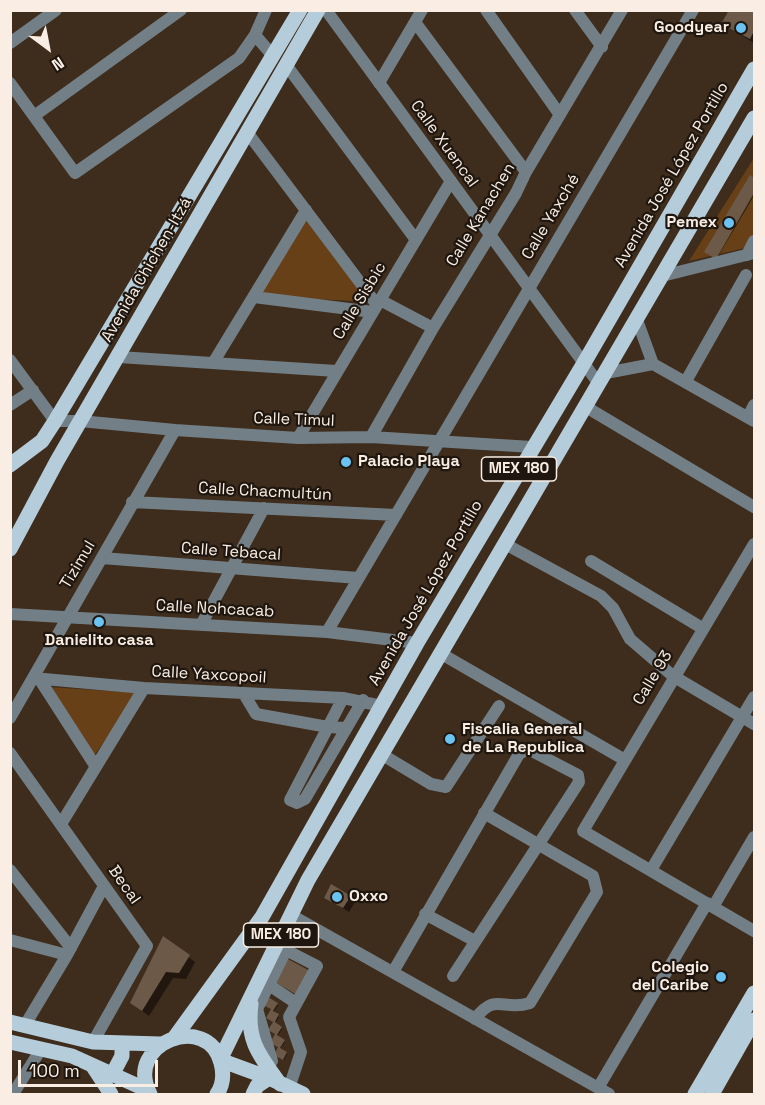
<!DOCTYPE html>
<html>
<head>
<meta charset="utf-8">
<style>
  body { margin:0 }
  #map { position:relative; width:765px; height:1105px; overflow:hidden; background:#3e2c1c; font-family:"Space Grotesk",sans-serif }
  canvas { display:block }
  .frame { position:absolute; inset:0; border:12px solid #faeee4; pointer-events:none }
  .north { position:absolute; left:18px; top:18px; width:60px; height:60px; -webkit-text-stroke:4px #1f170f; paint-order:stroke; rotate:148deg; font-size:16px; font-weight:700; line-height:24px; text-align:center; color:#faeee4 }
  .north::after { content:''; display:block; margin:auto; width:21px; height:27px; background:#faeee4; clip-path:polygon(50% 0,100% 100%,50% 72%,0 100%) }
  .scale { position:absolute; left:18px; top:1060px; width:140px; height:27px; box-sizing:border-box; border:3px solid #faeee4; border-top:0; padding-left:8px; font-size:18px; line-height:21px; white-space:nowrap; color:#faeee4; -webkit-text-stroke:4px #1f170f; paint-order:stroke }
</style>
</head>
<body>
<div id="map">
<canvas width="765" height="1105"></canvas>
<div class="frame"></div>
<div class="north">N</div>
<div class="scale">100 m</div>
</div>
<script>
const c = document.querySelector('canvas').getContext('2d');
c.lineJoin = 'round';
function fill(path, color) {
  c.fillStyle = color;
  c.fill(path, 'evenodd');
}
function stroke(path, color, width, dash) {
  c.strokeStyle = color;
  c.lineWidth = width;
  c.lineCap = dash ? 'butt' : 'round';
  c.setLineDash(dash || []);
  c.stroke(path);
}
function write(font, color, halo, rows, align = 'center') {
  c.font = font + ' "Space Grotesk",sans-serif';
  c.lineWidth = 4.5;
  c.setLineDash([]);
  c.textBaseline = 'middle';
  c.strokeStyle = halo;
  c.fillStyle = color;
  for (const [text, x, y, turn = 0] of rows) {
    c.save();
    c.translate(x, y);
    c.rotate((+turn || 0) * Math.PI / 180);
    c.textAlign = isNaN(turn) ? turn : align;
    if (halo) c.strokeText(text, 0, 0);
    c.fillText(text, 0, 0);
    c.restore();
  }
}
const green = new Path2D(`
  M754 158V246L689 261Z
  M306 218 372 302 258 296Z
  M48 687 140 693 93 757Z`);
const shadow = new Path2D(`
  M731 10H754V43L723 24Z
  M750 177 754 180V196L717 258 706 252Z
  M326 897H350L355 902 349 912Z
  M163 938 195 962 186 979 173 978 149 1016 132 1003Z
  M269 999 278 1005 273 1013 279 1017 275 1024 282 1029 277 1037 285 1042 280 1049 287 1054 284 1060 276 1055 280 1047 272 1042 277 1034 270 1030 275 1022 268 1018 273 1009 265 1004Z`);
const building = new Path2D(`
  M729 10H754V31L750 39 721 24Z
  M750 175 754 178V193L716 259 704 252Z
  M331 884 351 896 343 908 324 898Z
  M163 936 190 955 179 973 166 972 142 1011 130 1003Z
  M288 959 310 971 297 995 275 982Z
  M268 997 278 1003 273 1011 279 1014 275 1022 282 1027 277 1035 285 1040 280 1048 287 1052 283 1060 274 1055 278 1047 270 1043 275 1034 268 1030 273 1022 266 1018 271 1009 263 1005Z`);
const minor = new Path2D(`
  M326 10 599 384
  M486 10 560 115
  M575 10 602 47
  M415 22 526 172
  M255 35 273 56
  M10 43 56 10
  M287 66 416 240
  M10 83 75 173 239 58 255 35 266 10
  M379 83 422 10
  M34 116 181 10
  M247 132 377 305
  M747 255 754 241
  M662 276 754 253
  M254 297 373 312
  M380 300 433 328
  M637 320 653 364
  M119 357 336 371
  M10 360 55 421H80L175 430 298 438 371 437 532 447
  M213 363 306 210
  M606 373 653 364 754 421
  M686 381 746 275
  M10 405 33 390
  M586 407 754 507
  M748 417 754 405
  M371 437 433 328 516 193 526 172 622 10
  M298 438 451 181
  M132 502 396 515
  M754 544 583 831 754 931
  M507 545 601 596 613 608 630 639 673 676 754 724
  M102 558 358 578
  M591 561 702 628
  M10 614 327 632 417 643
  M201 625 264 508
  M327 632 693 10
  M440 653 625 760
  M33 678 144 688 343 698 382 706
  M40 680 96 767
  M244 694 256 714 328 727 343 698
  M10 718 175 430
  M346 728 328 727 290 800 297 803 305 799 363 700
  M10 753 147 946 93 1042
  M381 754 431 784 446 787 499 706
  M61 824 144 688
  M10 870 71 948
  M651 870 754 697
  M713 907 754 837
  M425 914 475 941
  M291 915 609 1094
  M10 940 67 955
  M276 945 317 966 289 1017 301 1052 289 1088
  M393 972 519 754 528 749 578 775 579 782 453 976
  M263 981 296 1003
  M475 1019C496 991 503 1012 530 1003L597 892 593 876 484 813
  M25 1025 67 955 104 886
  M272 1061 257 1009 286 950
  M598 1088 707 903
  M13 1094 41 1049`);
const major = new Path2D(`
  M10 465 42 441 55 421 300 10
  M10 549 57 461 318 10
  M251 1004C246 1041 260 1056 280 1084
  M10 1022 93 1042 160 1044
  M175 1037 262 917 417 643 584 363 754 69
  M10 1042 72 1056 147 1090
  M220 1060 308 880 754 118
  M220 1060 269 1078 303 1094
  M92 1065 111 1094
  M112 1075 122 1056V1044
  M150 1094C123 1043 208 1011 221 1063 224 1074 223 1085 217 1094
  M253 1094 257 1086 269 1078
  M695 1094 754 993
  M712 1094 754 1020`);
const markers = [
  [741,28,6,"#6ac3f1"],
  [729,223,6,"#6ac3f1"],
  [346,462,6,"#6ac3f1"],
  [99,622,6,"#6ac3f1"],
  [450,739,6,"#6ac3f1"],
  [337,897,6,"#6ac3f1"],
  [721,977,6,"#6ac3f1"]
];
const shields = [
  [519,469,75],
  [281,935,75]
];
const shieldNames = [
  ["MEX 180",519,469],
  ["MEX 180",281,935]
];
const poiNames = [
  ["Goodyear",729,28],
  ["Pemex",717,223],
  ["Palacio Playa",358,462,"left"],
  ["Danielito casa",99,641,"center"],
  ["Fiscalia General",462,730,"left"],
  ["de La Republica",462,748,"left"],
  ["Oxxo",349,897,"left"],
  ["Colegio",709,968],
  ["del Caribe",709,986]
];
const streetNames = [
  ["Calle Xuencal",444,144,54],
  ["Avenida José López Portillo",672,175,-60],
  ["Calle Kanachen",481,215,-59],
  ["Calle Yaxché",551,217,-59],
  ["Avenida Chichen-Itzá",147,270,-60],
  ["Calle Sisbic",360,301,-59],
  ["Calle Timul",294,420,2],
  ["Calle Chacmultún",265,492,3],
  ["Calle Tebacal",231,552,4],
  ["Tizimul",78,565,-59],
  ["Avenida José López Portillo",426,593,-60],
  ["Calle Nohcacab",215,609,3],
  ["Calle Yaxcopoil",209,675,3],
  ["Calle 93",653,678,-59],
  ["Becal",124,885,55]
];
fill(green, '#674017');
fill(shadow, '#0007');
fill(building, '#6d5947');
stroke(minor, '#737f86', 12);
stroke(major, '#b5cddb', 15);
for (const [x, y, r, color] of markers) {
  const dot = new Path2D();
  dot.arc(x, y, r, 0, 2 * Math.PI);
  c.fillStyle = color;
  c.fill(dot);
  stroke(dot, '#1f170f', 2);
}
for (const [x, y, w] of shields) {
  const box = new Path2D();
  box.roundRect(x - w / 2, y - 12, w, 24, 4.5);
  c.fillStyle = '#1f170f';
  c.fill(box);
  stroke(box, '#faeee4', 1.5);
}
write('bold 15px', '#faeee4', null, shieldNames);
write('bold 16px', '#faeee4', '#1f170f', poiNames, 'right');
write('16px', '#faeee4', '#1f170f', streetNames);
</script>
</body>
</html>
